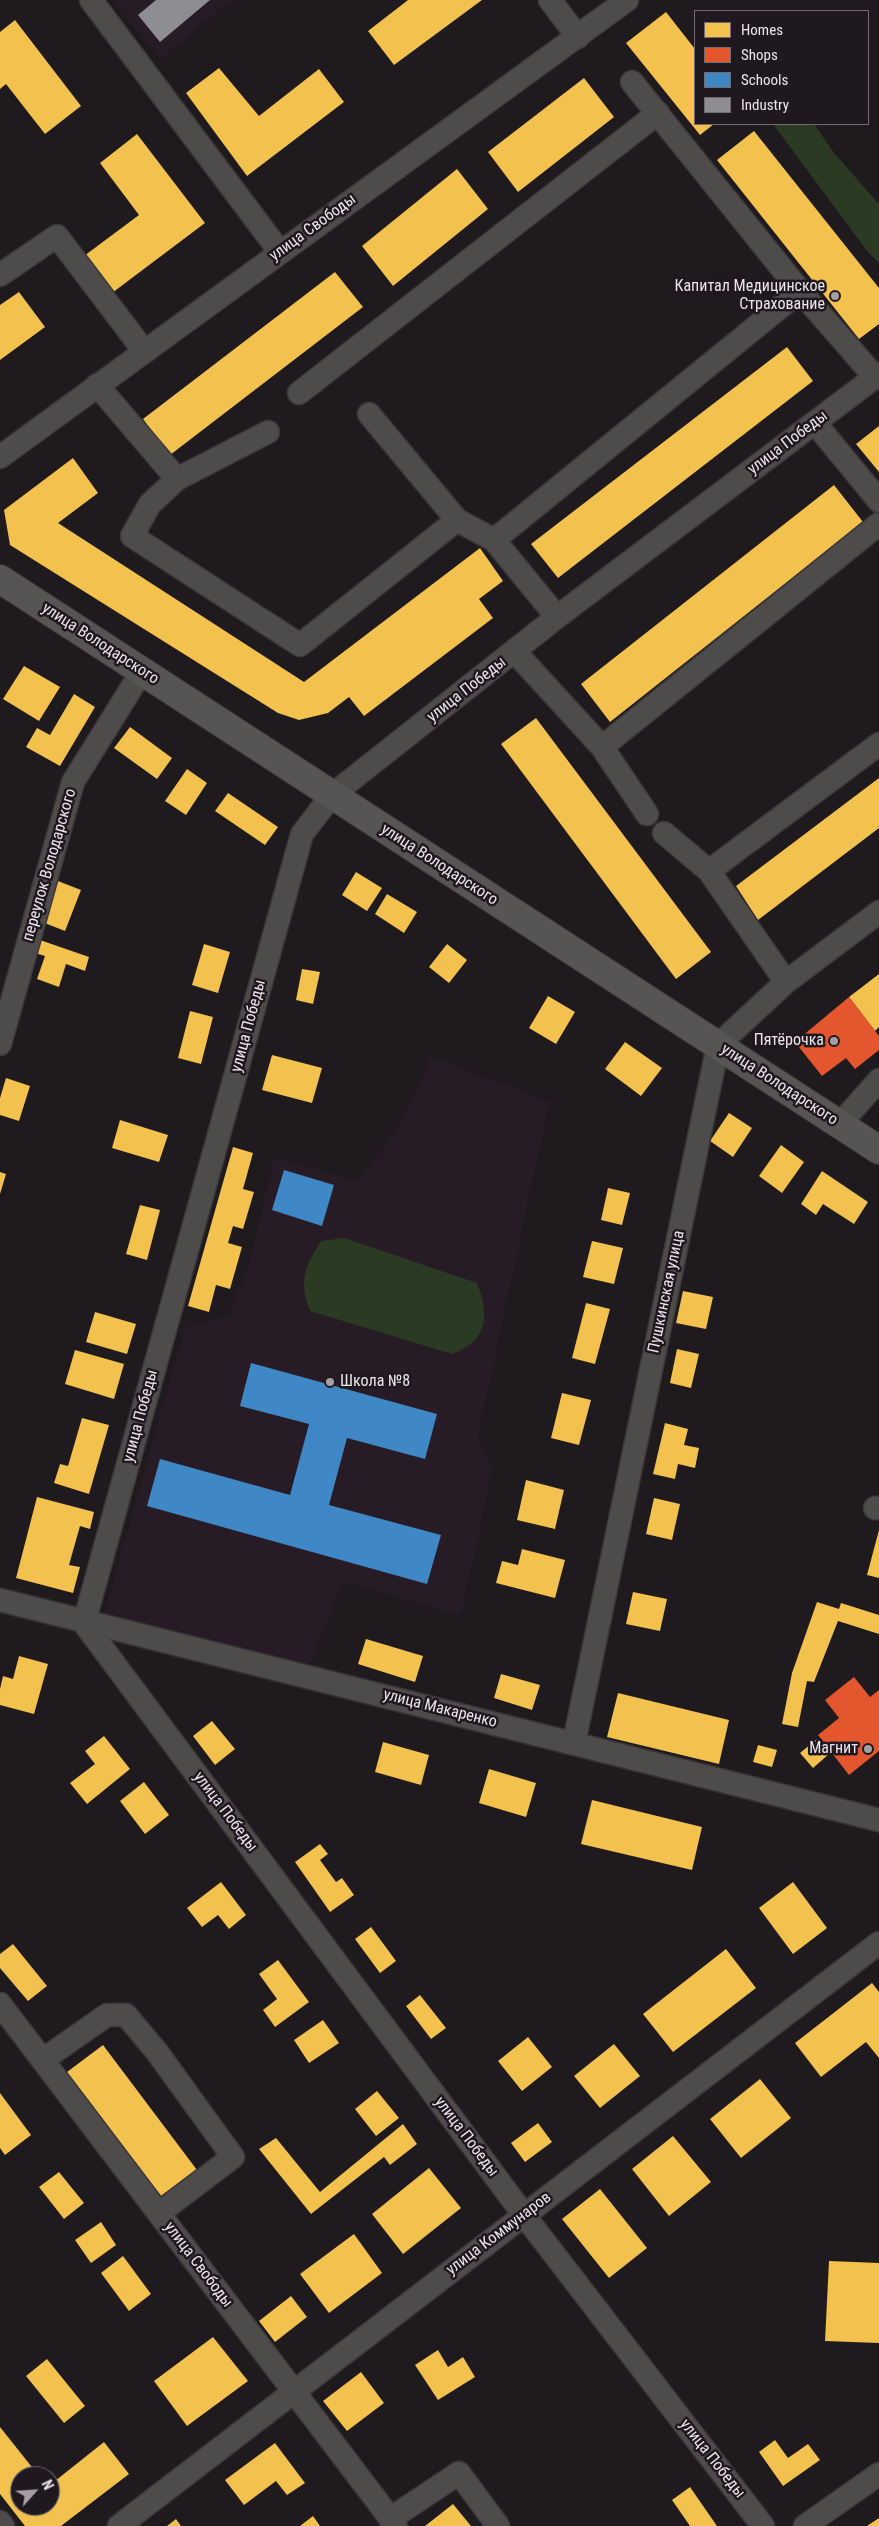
<!DOCTYPE html>
<html>
<head>
<meta charset="utf-8">
<style>
  body { margin:0 }
  #map { position:relative; width:879px; height:2526px; overflow:hidden; background:#1e1a1e; font-family:"Roboto Condensed",sans-serif }
  canvas { display:block }
  .legend { position:absolute; left:694px; top:10px; width:175px; height:115px; box-sizing:border-box; background:#20181f; border:1px solid #716a71; margin:0; padding:6px 9px; list-style:none; font-size:15px; color:#ebe6eb }
  .legend li { display:flex; align-items:center; gap:10px; height:25px }
  .legend b { width:25px; border:1px solid #716a71 }
  .north { position:absolute; left:10px; top:2466px; width:50px; height:50px; box-sizing:border-box; background:#20181f; border:1px solid #716a71; border-radius:50%; rotate:64deg; font-size:14px; font-weight:700; line-height:20px; text-align:center; color:#ebe6eb }
  .north::after { content:''; display:block; margin:auto; width:18px; height:22px; background:#a39fa3; clip-path:polygon(50% 0,100% 100%,50% 72%,0 100%) }
</style>
</head>
<body>
<div id="map">
<canvas width="879" height="2526"></canvas>
<ul class="legend">
<li><b style="height:14px;background:#f2c14e"></b>Homes</li>
<li><b style="height:14px;background:#e4572e"></b>Shops</li>
<li><b style="height:14px;background:#3f88c5"></b>Schools</li>
<li><b style="height:14px;background:#8d8d92"></b>Industry</li>
</ul>
<div class="north">N</div>
</div>
<script>
const c = document.querySelector('canvas').getContext('2d');
c.lineJoin = 'round';
function fill(path, color) {
  c.fillStyle = color;
  c.fill(path, 'evenodd');
}
function stroke(path, color, width, dash) {
  c.strokeStyle = color;
  c.lineWidth = width;
  c.lineCap = dash ? 'butt' : 'round';
  c.setLineDash(dash || []);
  c.stroke(path);
}
function write(font, color, halo, rows, align = 'center') {
  c.font = font + ' "Roboto Condensed",sans-serif';
  c.lineWidth = 5;
  c.setLineDash([]);
  c.textBaseline = 'middle';
  c.strokeStyle = halo;
  c.fillStyle = color;
  for (const [text, x, y, turn = 0] of rows) {
    c.save();
    c.translate(x, y);
    c.rotate((+turn || 0) * Math.PI / 180);
    c.textAlign = isNaN(turn) ? turn : align;
    if (halo) c.strokeText(text, 0, 0);
    c.fillText(text, 0, 0);
    c.restore();
  }
}
const built = new Path2D(`
  M111 0H231L160 59Z
  M431 1057 550 1101 478 1436 492 1472 461 1615 343 1582 309 1667 104 1614 185 1327 228 1315 248 1269 274 1157 359 1181 402 1121Z`);
const green = new Path2D(`
  M773 124H814L835 154 879 204V263L867 251Z
  M344 1238 477 1283C490 1316 488 1340 452 1354L310 1311C298 1280 305 1267 321 1241Z`);
const homes = new Path2D(`
  M408 0H482L394 65 368 31Z
  M666 12 695 49V124H714L700 135 626 43Z
  M15 20 81 106 45 134 6 84 0 89V32Z
  M219 68 259 116 319 69 344 102 247 176 186 93Z
  M584 78 614 117 518 192 488 152Z
  M754 131 879 288V324L859 339 717 160Z
  M137 134 205 223 112 293 84 256 139 215 100 163Z
  M457 169 488 209 393 286 362 246Z
  M335 272 363 307 170 455 143 419Z
  M19 292 45 327 0 360V305Z
  M787 347 813 381 558 578 531 544Z
  M879 426V472L856 444Z
  M73 458 98 493 58 523 304 682 480 548 503 581 479 599 493 618 364 716 349 697 328 713 299 720 278 713 10 545 4 510Z
  M834 485 863 522 610 722 581 684Z
  M24 666 60 687 39 721 3 699Z
  M74 694 95 707 60 766 26 747 37 728 50 735Z
  M536 718 711 952 676 979 501 744Z
  M130 727 172 758 157 779 114 748Z
  M187 769 207 783 186 815 165 801Z
  M879 778V828L758 920 736 886Z
  M228 793 278 827 265 845 215 811Z
  M356 872 382 888 367 911 342 895Z
  M58 881 81 890 65 931 42 922Z
  M387 894 417 912 404 933 375 914Z
  M40 940 89 957 85 971 66 964 59 987 37 979 45 956 35 953Z
  M204 944 230 952 218 993 192 985Z
  M447 944 467 960 449 983 429 967Z
  M302 969 320 972 313 1004 296 1000Z
  M879 974V1027L875 1031 849 997Z
  M548 996 575 1012 556 1044 529 1028Z
  M190 1011 213 1017 201 1064 178 1058Z
  M625 1042 662 1068 641 1096 605 1069Z
  M272 1055 322 1068 312 1103 262 1090Z
  M6 1078 30 1086 19 1121 0 1115V1098Z
  M729 1113 752 1128 733 1157 710 1141Z
  M120 1120 168 1135 159 1162 112 1148Z
  M781 1145 804 1162 782 1193 759 1176Z
  M233 1147 253 1153 243 1189 254 1192 243 1229 233 1226 228 1243 242 1247 230 1289 216 1285 209 1312 188 1306Z
  M822 1171 868 1202 854 1224 823 1204 816 1215 801 1204Z
  M0 1172 6 1174 0 1194Z
  M608 1188 630 1193 622 1225 601 1220Z
  M140 1205 160 1210 147 1260 126 1254Z
  M592 1241 623 1248 614 1284 583 1277Z
  M683 1291 713 1297 706 1329 676 1323Z
  M586 1303 610 1309 595 1364 572 1358Z
  M95 1312 136 1324 127 1354 86 1342Z
  M677 1349 699 1354 691 1388 670 1383Z
  M75 1350 124 1364 114 1399 65 1384Z
  M562 1393 591 1400 579 1445 551 1438Z
  M82 1418 109 1425 89 1494 54 1483 60 1464 68 1466Z
  M665 1423 688 1429 684 1445 699 1448 695 1468 678 1464 675 1479 653 1474Z
  M526 1480 564 1490 555 1529 517 1520Z
  M37 1497 94 1512 90 1529 80 1526 69 1565 80 1567 73 1593 16 1578Z
  M654 1498 680 1504 672 1540 646 1534Z
  M879 1530V1578L867 1575Z
  M522 1549 565 1560 555 1598 496 1583 502 1561 518 1565Z
  M633 1592 667 1599 660 1631 626 1624Z
  M817 1602 839 1609 841 1603 879 1615V1634L838 1621 814 1682 807 1681 798 1727 782 1724 792 1673Z
  M366 1639 423 1656 415 1682 358 1664Z
  M19 1656 48 1664 34 1714 0 1705V1689L3 1676 13 1679Z
  M501 1674 540 1685 532 1710 494 1698Z
  M618 1693 729 1720 719 1764 607 1737Z
  M212 1721 235 1749 215 1765 193 1736Z
  M104 1736 130 1769 87 1804 70 1783 95 1764 85 1751Z
  M817 1739 829 1754 813 1768 800 1753Z
  M383 1742 429 1755 421 1785 375 1772Z
  M758 1745 777 1750 772 1767 753 1762Z
  M489 1769 536 1783 526 1817 479 1803Z
  M144 1782 169 1815 145 1834 120 1801Z
  M592 1800 702 1827 692 1870 581 1844Z
  M320 1844 328 1854 320 1860 336 1882 342 1878 354 1895 330 1912 295 1862Z
  M221 1882 246 1915 229 1929 218 1915 202 1927 187 1908Z
  M793 1882 827 1928 793 1954 759 1908Z
  M371 1927 396 1961 380 1973 355 1939Z
  M13 1944 47 1986 28 2001 0 1968V1954Z
  M726 1949 756 1988 673 2052 643 2014Z
  M278 1960 309 2002 275 2027 263 2010 277 1999 259 1974Z
  M872 1983 879 1992V2058L866 2042 821 2077 795 2043Z
  M420 1995 446 2028 431 2039 406 2006Z
  M323 2020 339 2043 309 2063 294 2040Z
  M528 2037 552 2067 522 2091 498 2061Z
  M614 2044 640 2076 600 2108 574 2076Z
  M103 2045 197 2170 161 2196 67 2072Z
  M760 2079 791 2118 741 2158 710 2119Z
  M377 2091 399 2118 376 2136 355 2109Z
  M0 2093 31 2135 5 2155 0 2148Z
  M538 2123 552 2142 525 2162 511 2143Z
  M403 2124 417 2144 390 2165 384 2157 311 2214 259 2149 276 2138 320 2192Z
  M673 2136 711 2182 669 2216 632 2169Z
  M429 2168 461 2208 403 2254 372 2214Z
  M59 2172 84 2203 64 2219 39 2187Z
  M600 2189 647 2248 609 2278 562 2219Z
  M101 2222 116 2245 91 2263 75 2240Z
  M354 2234 382 2273 329 2313 300 2274Z
  M123 2256 151 2294 129 2311 101 2273Z
  M829 2261 879 2263V2343L825 2341Z
  M291 2296 307 2317 275 2342 259 2321Z
  M213 2337 248 2381 187 2426 154 2381Z
  M438 2350 448 2367 463 2357 475 2377 438 2400 415 2365Z
  M47 2359 85 2406 64 2423 26 2376Z
  M361 2372 384 2403 347 2431 323 2401Z
  M0 2427 39 2476H20V2506H50V2485L104 2442 129 2474 61 2526H25L0 2494Z
  M775 2440 788 2458 808 2444 820 2460 783 2486 759 2452Z
  M275 2443 305 2483 287 2495 276 2481 244 2505 225 2480Z
  M690 2487 717 2526H690L672 2500Z
  M453 2504 471 2526H425Z
  M313 2516 320 2526H300Z
  M879 2518V2526H867Z
  M176 2519 181 2526H167Z`);
const shops = new Path2D(`
  M849 997 879 1036V1050L855 1069 846 1058 822 1076 795 1042Z
  M854 1677 870 1697 879 1690V1751L849 1775 818 1735 839 1718 825 1700Z`);
const schools = new Path2D(`
  M284 1170 334 1185 322 1226 272 1210Z
  M251 1363 437 1414 425 1459 347 1438 329 1505 441 1535 427 1584 147 1506 160 1459 290 1495 309 1424 240 1406Z`);
const industry = new Path2D(`
  M156 0H210L160 42 138 15Z`);
const minor = new Path2D(`
  M91 0 280 252
  M550 0 578 37
  M632 82 800 291 875 377
  M0 275 57 236 144 351
  M97 385 177 479
  M299 393 658 113
  M369 414 457 520 494 540 557 617
  M815 423 879 501
  M268 432 177 479 150 504 132 536 300 645 457 520
  M0 457 627 0
  M494 540 800 291
  M515 652 602 747 647 814
  M602 747 879 524
  M664 833 709 871 786 982
  M709 871 879 744
  M0 1044 73 782 142 671
  M840 1124 879 1080
  M875 1508H879
  M0 1600 879 1820
  M574 1743 718 1045 786 982 879 912
  M0 2004 396 2526
  M44 2059 107 2015H126L157 2052 233 2157 159 2213
  M390 2519 459 2473 498 2526
  M0 2522 3 2526
  M119 2526 879 1943
  M763 2526 524 2215 84 1623 302 834 332 795 557 617 879 374
  M805 2526 879 2474`);
const major = new Path2D(`
  M0 579 879 1150`);
const markers = [
  [835,296,5,"#a39fa3"],
  [834,1041,5,"#a39fa3"],
  [330,1382,5,"#a39fa3"],
  [868,1749,5,"#a39fa3"]
];
const streetNames = [
  ["улица Свободы",313,228,-36],
  ["улица Победы",788,443,-37],
  ["улица Володарского",100,644,33],
  ["улица Победы",467,690,-38],
  ["переулок Володарского",50,865,-74],
  ["улица Володарского",439,865,33],
  ["улица Победы",249,1026,-75],
  ["улица Володарского",779,1085,33],
  ["Пушкинская улица",667,1292,-78],
  ["улица Победы",141,1416,-75],
  ["улица Макаренко",440,1709,14],
  ["улица Победы",225,1812,53],
  ["улица Победы",466,2137,53],
  ["улица Коммунаров",499,2234,-37],
  ["улица Свободы",198,2265,53],
  ["улица Победы",712,2459,52]
];
const poiNames = [
  ["Капитал Медицинское",825,287],
  ["Страхование",825,305],
  ["Пятёрочка",824,1041],
  ["Школа №8",340,1382,"left"],
  ["Магнит",858,1749]
];
fill(built, '#271b25');
fill(green, '#2b3a23');
fill(homes, '#f2c14e');
fill(shops, '#e4572e');
fill(schools, '#3f88c5');
fill(industry, '#8d8d92');
stroke(minor, '#3a373a', 25);
stroke(major, '#3a373a', 30);
stroke(minor, '#4e4c4b', 22);
stroke(major, '#575454', 28);
for (const [x, y, r, color] of markers) {
  const dot = new Path2D();
  dot.arc(x, y, r, 0, 2 * Math.PI);
  c.fillStyle = color;
  c.fill(dot);
  stroke(dot, '#20181f', 2);
}
write('16px', '#ebe6eb', '#20181f', streetNames);
write('16px', '#ebe6eb', '#20181f', poiNames, 'right');
</script>
</body>
</html>
